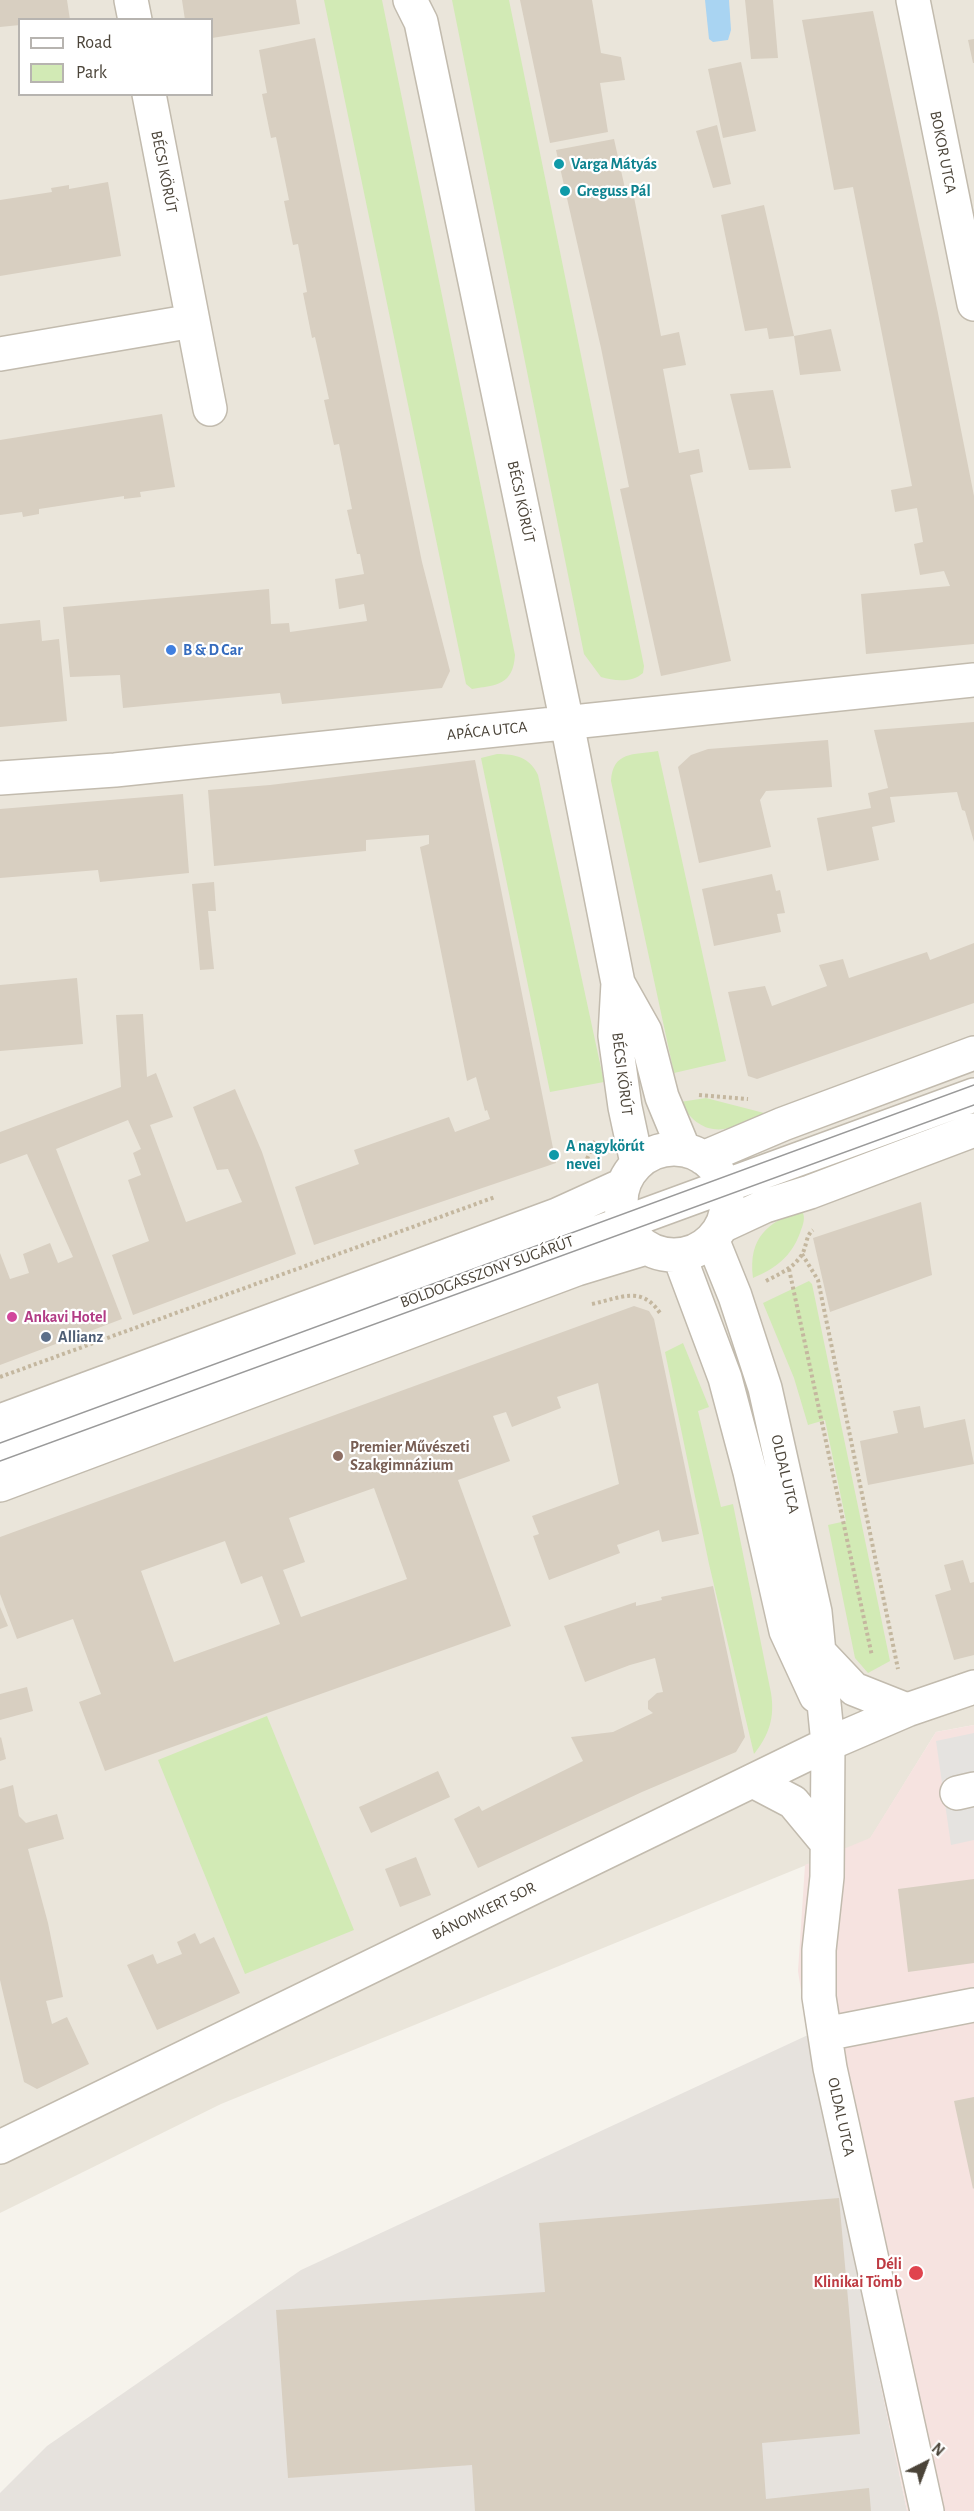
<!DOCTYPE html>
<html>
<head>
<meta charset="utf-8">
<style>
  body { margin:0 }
  #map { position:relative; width:974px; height:2511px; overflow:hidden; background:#f6f3ec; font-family:"Alegreya Sans",sans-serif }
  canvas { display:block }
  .legend { position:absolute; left:18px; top:18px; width:195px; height:78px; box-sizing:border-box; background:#fff; border:2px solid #b7b4b0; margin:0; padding:8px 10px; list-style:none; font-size:18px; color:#4b4439 }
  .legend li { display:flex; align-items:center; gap:12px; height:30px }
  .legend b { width:30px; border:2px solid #b7b4b0 }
  .north { position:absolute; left:896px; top:2433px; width:60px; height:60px; -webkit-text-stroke:4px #fff; paint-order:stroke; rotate:42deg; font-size:16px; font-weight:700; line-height:24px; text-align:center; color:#4b4439 }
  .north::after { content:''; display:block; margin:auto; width:21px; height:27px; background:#4b4439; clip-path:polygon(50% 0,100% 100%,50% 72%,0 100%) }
</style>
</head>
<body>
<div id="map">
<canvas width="974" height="2511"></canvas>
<ul class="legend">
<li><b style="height:8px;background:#fff"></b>Road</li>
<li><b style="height:16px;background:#d2eab5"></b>Park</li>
</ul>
<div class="north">N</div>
</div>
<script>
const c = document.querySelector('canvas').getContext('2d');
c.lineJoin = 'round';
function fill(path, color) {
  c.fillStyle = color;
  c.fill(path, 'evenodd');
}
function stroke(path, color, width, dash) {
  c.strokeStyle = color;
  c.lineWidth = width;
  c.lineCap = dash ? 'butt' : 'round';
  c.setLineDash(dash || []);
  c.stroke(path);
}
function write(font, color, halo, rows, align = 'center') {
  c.font = font + ' "Alegreya Sans",sans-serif';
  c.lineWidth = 4.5;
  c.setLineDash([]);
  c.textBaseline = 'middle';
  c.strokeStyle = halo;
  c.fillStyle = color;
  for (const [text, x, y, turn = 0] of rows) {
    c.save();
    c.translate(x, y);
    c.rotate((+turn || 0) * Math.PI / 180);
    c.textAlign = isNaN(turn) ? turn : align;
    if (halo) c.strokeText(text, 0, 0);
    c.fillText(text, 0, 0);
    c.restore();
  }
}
const residential = new Path2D(`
  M0 0H974V1725L936 1732 870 1839 221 2104 0 2213ZM20 20H212V94H20Z`);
const industrial = new Path2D(`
  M808 2035 907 2511H0V2493L47 2446 301 2270Z`);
const medical = new Path2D(`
  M974 1725V2511H907L808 2035 798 1971 805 1865 870 1838 936 1732Z`);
const green = new Path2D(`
  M324 0H382L515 655C513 685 497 685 472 689L466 684Z
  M452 0H509L644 666 643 673C632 683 614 681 601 677L584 654Z
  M658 751 726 1061 674 1073 611 781C613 751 633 755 658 751Z
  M497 754C515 754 530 757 538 775L604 1082 550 1092 481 758Z
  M706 1098 768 1114C731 1129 705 1144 680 1102Z
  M802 1210C806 1219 803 1224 800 1233 791 1257 776 1268 753 1278 748 1237 768 1222 802 1210Z
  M809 1281 812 1284 890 1661 868 1673 855 1658 828 1525 846 1521 825 1420 808 1425 794 1378 763 1303Z
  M683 1343 709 1407 698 1411 721 1507 733 1504 771 1693C775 1718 769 1735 754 1754L709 1564 665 1352Z
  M267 1716 354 1930 245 1974 158 1760Z`);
const parking = new Path2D(`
  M974 1733V1840L951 1845 936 1741Z`);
const water = new Path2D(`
  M705 0H729L731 30 728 40 713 42 709 39Z`);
const building = new Path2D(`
  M0 0H67L70 20H20V25L0 27Z
  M182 0H296L300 24 212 38V20H185Z
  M520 0H592L601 53 621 57 625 80 600 83 608 132 550 143Z
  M745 0H773L778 58 751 59Z
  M873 11 938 313 974 496V644L866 654 861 594 950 586 944 571 920 575 914 544 923 542 917 508 895 512 891 490 912 486 853 187 834 190 802 20Z
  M315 38 422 562 450 671 442 688 282 704 280 693 123 708 120 675 70 677 63 607 269 589 271 624 289 623 290 632 367 621 364 604 339 609 335 579 364 574 360 554H357L347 510 352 509 339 444 334 445 324 400 329 399 315 337 312 338 303 293 307 292 298 244 293 245 284 201 289 200 276 137 271 138 262 94 267 93 259 50Z
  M974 39V63H973L968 40Z
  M741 62 756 131 723 138 708 69Z
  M717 125 731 184 713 188 696 131Z
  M614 139 626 193 633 192 661 336 679 332 686 365 663 369 679 453 699 449 703 472 690 475 731 661 661 676 620 489 629 487 601 348 556 150Z
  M108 182 121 256 0 276V200L52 192 51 188 69 185V189Z
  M764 205 794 336 769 339 767 328 745 331 721 215Z
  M831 329 841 371 800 375 794 336Z
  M773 390 791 468 749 470 730 394Z
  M162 414 175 487 140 492 141 497 124 499V496L39 509V514L23 517 22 512 0 515V440Z
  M40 620 42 641 59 639 67 721 0 727V624Z
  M974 722V842L965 811 962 810 957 792 890 797 895 822 872 827 879 860 827 871 817 818 871 808 868 793 888 788 874 730Z
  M828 740 832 787 766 791 760 800 771 847 699 863 678 767 691 755 708 749Z
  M475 760 556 1163 314 1245 295 1187 359 1164 354 1150 449 1117 455 1132 490 1119 487 1110 485 1111 476 1077 467 1081 420 847 429 844V835L366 840V851L214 866 208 790 270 785Z
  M183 794 189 873 100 882 98 870 0 878V809Z
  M772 874 776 891 780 890 785 913 777 914 781 932 714 946 702 889Z
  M214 882 216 911H208L214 969 200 970 192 884Z
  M974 943V1003L757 1079 748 1076 728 992 765 986 772 1006 827 986 819 965 843 959 849 978 927 952 930 960Z
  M77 978 83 1044 0 1051V985Z
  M143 1014 147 1077 156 1073 173 1117 150 1125 186 1222 242 1202 228 1169 217 1170 193 1107 235 1089 262 1152 296 1254 133 1315 112 1255 149 1241 128 1180 141 1175 133 1153 141 1149 128 1120 56 1149 122 1319 0 1365V1253L10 1279 29 1273 23 1254 50 1243 58 1263 73 1257 27 1154 0 1164V1132L121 1087 116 1015Z
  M921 1202 932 1275 830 1312 813 1238Z
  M634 1306 649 1311 654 1319 699 1534 662 1542 659 1530 617 1545 620 1553 549 1580 533 1536 539 1534 532 1516 619 1484 598 1383 557 1397 561 1408 512 1427 506 1412 493 1416 510 1461 458 1480 511 1626 105 1771 79 1702 101 1694 73 1619 17 1639 0 1594V1537ZM374 1488 407 1579 301 1617 283 1570 305 1562 289 1518ZM225 1541 241 1584 262 1576 280 1624 174 1662 141 1571Z
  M920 1406 924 1428 965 1419 974 1464 868 1485 860 1441 898 1433 893 1411Z
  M963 1560 970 1583 974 1582V1655L954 1660 935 1595 951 1590 944 1565Z
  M713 1586 745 1737 736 1752 642 1792 478 1868 454 1819 479 1806 482 1811 583 1761 571 1737 613 1732 653 1713 648 1709V1701L657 1693 663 1692 655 1658 630 1665 585 1682 564 1626 636 1602V1606L662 1600 661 1597Z
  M0 1607 8 1626 0 1629Z
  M27 1687 33 1711 0 1720V1694Z
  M1 1737 6 1759 0 1761V1738Z
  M438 1771 450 1797 371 1833 359 1807Z
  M13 1785 19 1816 26 1823 57 1814 64 1839 28 1849 48 1923 63 1997 46 2001 52 2024 67 2017 89 2064 37 2089 24 2082 0 1980V1789Z
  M416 1857 431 1895 400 1907 385 1869Z
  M974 1879V1963L908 1972 898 1889Z
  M195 1933 200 1944 214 1937 240 1993 157 2030 127 1965 153 1954 157 1964 182 1954 177 1942Z
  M974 2097V2188L973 2189 954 2101Z
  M839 2198 860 2434 762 2443 766 2499 869 2488 871 2511H475L472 2465 288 2478 276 2310 545 2292 539 2223Z`);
const path = new Path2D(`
  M699 1095 748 1099
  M583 1163 586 1161 595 1141
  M802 1254 818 1280 898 1669
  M789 1269 872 1656
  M766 1281C779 1274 792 1269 801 1256 807 1248 805 1236 813 1230
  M592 1304C621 1298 641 1285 660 1313
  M0 1377 495 1197`);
const minor = new Path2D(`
  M131 0 135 20
  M410 0 421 22 567 723 618 983 615 1036 625 1107 637 1163
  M913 0 974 304
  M149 94 210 409
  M0 354 193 321
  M0 778 115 770 974 680
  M618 983 645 1031 662 1097 684 1150
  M621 1202a53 53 0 1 1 106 0a53 53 0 1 1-106 0Z
  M703 1158 783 1124 974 1053
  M722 1226 765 1206 810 1192 974 1130
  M712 1239 735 1296 765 1388 815 1612 828 1744 827 1877 819 1950V1997L830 2068 927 2511
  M679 1255 725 1378 750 1472 786 1631 816 1696
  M0 1421 557 1215 623 1185
  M0 1451 974 1095
  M0 1485 577 1269 646 1248
  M820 1653 854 1689 907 1710
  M753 1781 793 1802 827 1843
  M957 1793 974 1789
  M825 2034 974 2005
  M0 2147 828 1744 907 1710 974 1687`);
const tram = new Path2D(`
  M0 1443 974 1085
  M0 1461 974 1105`);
const markers = [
  [559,164,6,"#0f9aa8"],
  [565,191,6,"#0f9aa8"],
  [171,650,6,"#3f7fe0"],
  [554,1155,6,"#0f9aa8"],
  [12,1317,6,"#d1479c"],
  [46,1337,6,"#5c6f8a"],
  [338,1456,6,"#8d6e63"],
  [916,2273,8,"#e0444e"]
];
const streetNames = [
  ["BOKOR UTCA",943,152,79],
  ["BÉCSI KÖRÚT",164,172,79],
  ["BÉCSI KÖRÚT",521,502,78],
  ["APÁCA UTCA",487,731,-6],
  ["BÉCSI KÖRÚT",622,1074,83],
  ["BOLDOGASSZONY SUGÁRÚT",487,1272,-20],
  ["OLDAL UTCA",785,1474,77],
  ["BÁNOMKERT SOR",484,1911,-26],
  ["OLDAL UTCA",841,2117,78]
];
const cultureNames = [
  ["Varga Mátyás",571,164],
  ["Greguss Pál",577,191],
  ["A nagykörút",566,1146],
  ["nevei",566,1164]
];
const shopNames = [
  ["B & D Car",183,650]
];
const hotelNames = [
  ["Ankavi Hotel",24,1317]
];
const serviceNames = [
  ["Allianz",58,1337]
];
const educationNames = [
  ["Premier Művészeti",350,1447],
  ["Szakgimnázium",350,1465]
];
const healthNames = [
  ["Déli",902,2264],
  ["Klinikai Tömb",902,2282]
];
fill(residential, '#eae5da');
fill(industrial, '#e6e2dd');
fill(medical, '#f6e3e0');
fill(green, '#d2eab5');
fill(parking, '#e5e3e0');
fill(water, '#a9d4f2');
fill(building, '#d8cfc1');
stroke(minor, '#c2bbae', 36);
stroke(path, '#c4b79f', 4, [3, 3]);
stroke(minor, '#fff', 33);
stroke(tram, '#9a9a9a', 1.5);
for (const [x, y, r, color] of markers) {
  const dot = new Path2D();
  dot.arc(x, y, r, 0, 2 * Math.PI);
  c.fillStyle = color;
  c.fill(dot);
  stroke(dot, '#fff', 2);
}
write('16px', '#4b4439', '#fff', streetNames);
write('bold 16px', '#0d838f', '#fff', cultureNames, 'left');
write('bold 16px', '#366cbe', '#fff', shopNames, 'left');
write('bold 16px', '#b23c85', '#fff', hotelNames, 'left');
write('bold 16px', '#4e5e75', '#fff', serviceNames, 'left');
write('bold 16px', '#785e54', '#fff', educationNames, 'left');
write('bold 16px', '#be3a42', '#fff', healthNames, 'right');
</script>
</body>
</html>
